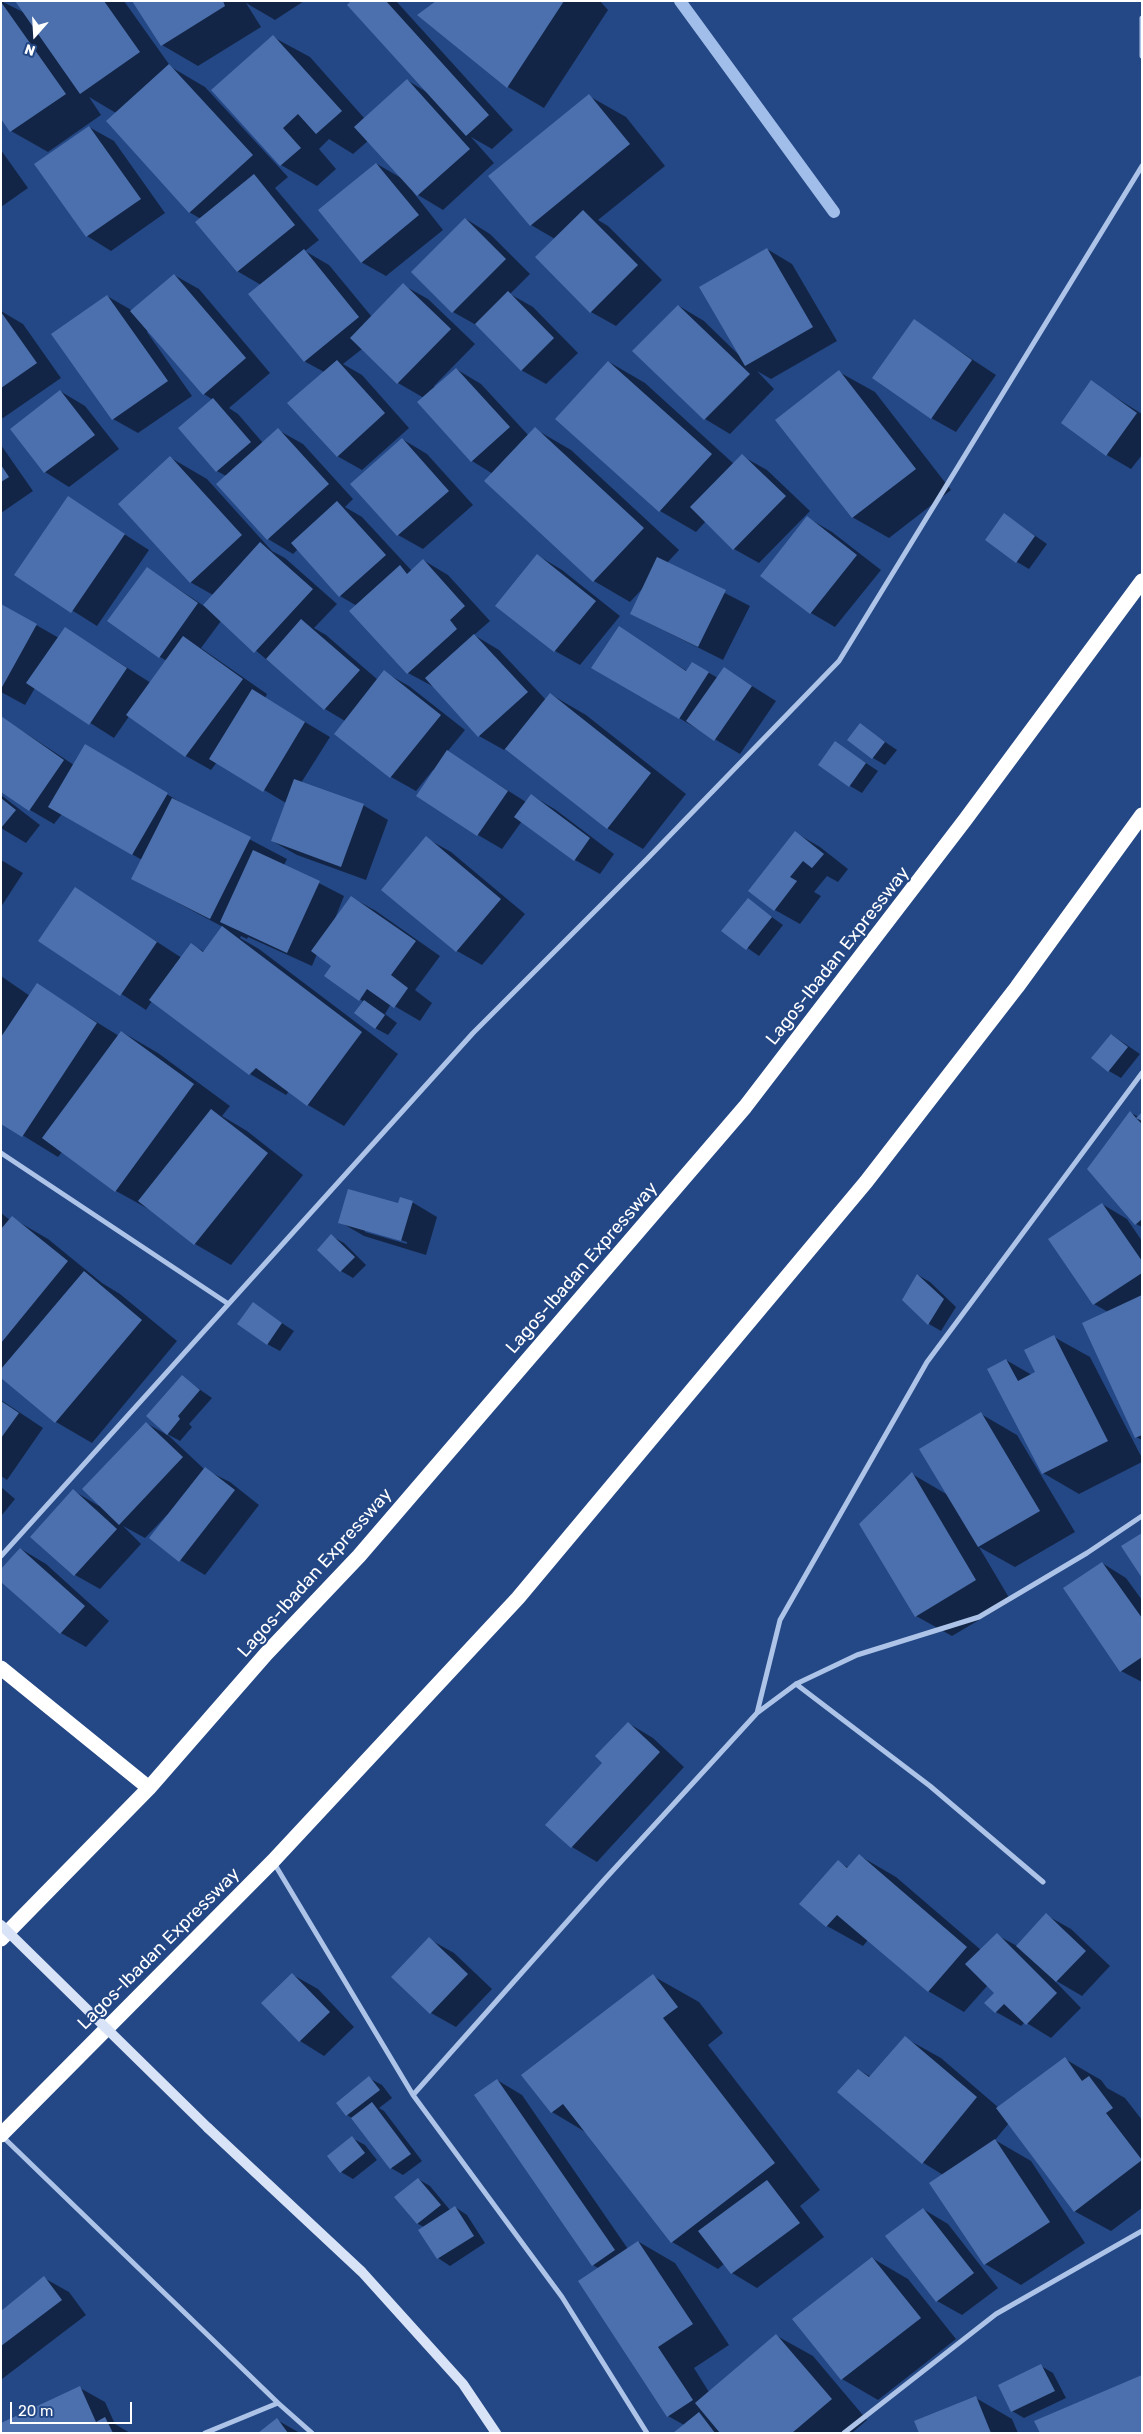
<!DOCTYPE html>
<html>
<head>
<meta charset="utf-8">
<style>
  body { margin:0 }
  #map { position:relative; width:1143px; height:2434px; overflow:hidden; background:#244785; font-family:Rubik,sans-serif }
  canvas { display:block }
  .frame { position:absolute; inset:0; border:2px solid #fff; pointer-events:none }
  .north { position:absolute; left:10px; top:10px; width:50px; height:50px; -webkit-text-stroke:4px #244785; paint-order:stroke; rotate:199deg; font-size:14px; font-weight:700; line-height:20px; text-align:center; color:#fff }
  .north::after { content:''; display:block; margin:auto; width:18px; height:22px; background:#fff; clip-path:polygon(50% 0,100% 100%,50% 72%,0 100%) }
  .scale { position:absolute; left:10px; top:2402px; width:122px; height:22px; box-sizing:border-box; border:2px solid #fff; border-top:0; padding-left:6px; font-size:15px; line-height:18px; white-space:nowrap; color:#fff; -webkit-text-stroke:4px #244785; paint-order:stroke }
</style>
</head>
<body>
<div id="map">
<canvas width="1143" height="2434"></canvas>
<div class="frame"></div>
<div class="north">N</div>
<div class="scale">20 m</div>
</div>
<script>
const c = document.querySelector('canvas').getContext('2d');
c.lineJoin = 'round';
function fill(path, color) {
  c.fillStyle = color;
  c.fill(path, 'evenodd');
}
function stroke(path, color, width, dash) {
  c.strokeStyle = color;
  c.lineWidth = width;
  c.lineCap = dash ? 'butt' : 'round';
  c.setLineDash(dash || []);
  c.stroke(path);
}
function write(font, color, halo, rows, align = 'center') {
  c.font = font + ' Rubik,sans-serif';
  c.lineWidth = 4;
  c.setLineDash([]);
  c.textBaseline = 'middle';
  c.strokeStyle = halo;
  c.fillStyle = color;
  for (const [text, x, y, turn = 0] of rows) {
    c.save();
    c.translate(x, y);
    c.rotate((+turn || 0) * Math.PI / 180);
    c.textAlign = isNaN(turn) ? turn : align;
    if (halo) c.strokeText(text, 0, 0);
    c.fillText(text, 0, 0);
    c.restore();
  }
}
const shadow = new Path2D(`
  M1 1 25 13 17 1H124L171 67 205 87 288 177 275 188 319 240 305 251 329 265 372 317 403 285 428 299 475 344 434 386 435 388 456 369 481 384 529 436 535 429 571 450 679 550 667 563 750 606 723 660 631 614 643 588 630 602 594 581 493 474 472 461 419 402 424 398 398 383 362 349 343 364 362 375 409 428 362 470 337 456 324 372 304 361 261 285 237 271 201 219 189 212 116 113 89 97 101 115 48 152 11 131 1 117Z
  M133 1H304L275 20 246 3 261 27 198 66 162 45Z
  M353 1H396L513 130 492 149 471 137 494 163 443 210 413 192 443 230 386 276 361 262 377 164 403 179 368 141 353 154 329 139 319 149 336 169 317 186 281 165 213 90 273 37 310 57 365 119 407 80 428 93Z
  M438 1H600L608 10 544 108 508 87 420 15Z
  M589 96 626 117 665 166 598 220 608 226 662 280 616 326 591 312 555 239 531 225Z
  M89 127 114 141 165 213 111 251 87 236Z
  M1 150 28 188 1 207Z
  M466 219 490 234 530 274 510 294 533 307 578 353 546 384 521 370 478 326 453 312Z
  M767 249 792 264 837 341 771 379 757 371 774 389 730 434 705 419 634 351 679 306 704 321 740 356Z
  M174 275 199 289 270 373 229 408 238 414 263 443 278 430 303 444 353 499 345 507 362 517 412 571 423 560 448 575 490 621 474 635 499 650 546 700 550 694 586 715 686 794 643 849 607 828 506 748 504 750 479 736 434 687 408 673 357 606 340 596 298 549 293 554 268 539 218 484 226 476 217 471 213 400 204 394 148 330 147 332 192 396 138 433 113 419 107 296 133 311Z
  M1 311 23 324 61 378 3 418 1 417Z
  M914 321 996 375 956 432 931 418Z
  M609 362 645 383 734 464 742 456 767 470 810 511 759 563 734 549 706 521 696 532 660 511 557 419Z
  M839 372 875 392 951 490 889 538 852 517Z
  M1091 382 1142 414V455L1131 469 1107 455Z
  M60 391 85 406 119 449 69 487 45 472Z
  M402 439 427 454 473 505 423 549 398 535Z
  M1 445 33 491 1 513Z
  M171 458 207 479 272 551 285 558 337 604 314 628 326 635 378 680 384 672 409 686 465 730 447 752 526 802 531 795 556 810 614 854 600 874 575 860 522 821 502 849 478 835 433 770 416 791 391 777 335 733 345 721 325 709 221 621 201 648 267 694 265 698 330 737 301 783 363 805 388 820 366 880 297 855 272 841 286 803 217 762 211 770 186 756 130 715 114 738 35 688 25 705 1 692V605L59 638 65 628 151 683 167 661 160 657 147 568 204 606 213 595 190 582Z
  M68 498 149 550 97 626 16 575Z
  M1004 514 1047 544 1029 569 1017 562Z
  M808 518 832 532 881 570 835 627 811 613Z
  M537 555 562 570 620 616 580 665 555 651 497 606Z
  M619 628 687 671 692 663 718 678 725 669 776 701 740 754 679 718Z
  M1 717 74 765 85 746 192 809 287 859 284 865 344 896 334 921 351 897 376 911 440 956 415 990 432 1003 420 1021 391 1004 385 1014 397 1023 388 1035 375 1028 364 1002 326 975 332 966 317 954 312 966 248 937 247 939 241 936 240 938 259 949 398 1054 344 1126 308 1105 289 1091 286 1095 250 1074 152 1001 146 1010 40 941 75 889 182 958 192 945 205 952 223 927 133 879 142 860 62 814 54 824 30 810Z
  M860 725 897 750 885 765 873 758Z
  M836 743 878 771 862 793 850 786Z
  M1 795 40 825 26 843 1 828Z
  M796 833 820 847 848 869 838 882 827 876 814 892 821 896 800 924 775 910Z
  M426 838 451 852 525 914 482 965 457 951 383 889Z
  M1 860 23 873 1 907Z
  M748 900 783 925 759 956 723 931Z
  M1 976 30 996 37 985 119 1036 122 1032 158 1053 230 1106 222 1116 247 1131 303 1175 231 1265 195 1244 152 1211 116 1191 62 1152 58 1157 1 1122Z
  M1112 1035 1140 1054 1121 1078 1109 1071Z
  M1131 1113 1139 1117 1142 1114V1227L1136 1224Z
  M412 1202 437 1217 426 1255 364 1236 340 1222ZM365 1229 407 1242V1244L365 1232Z
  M1102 1204 1127 1219 1142 1241V1440L1136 1437 1108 1312 1094 1304 1050 1239Z
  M1 1213 10 1220 12 1218 48 1239 102 1283 120 1294 177 1341 92 1443 56 1422 1 1377Z
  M331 1236 344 1243 366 1265 353 1278 341 1271 318 1250Z
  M918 1275 930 1282 956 1307 941 1331 929 1324 903 1300Z
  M253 1304 294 1331 280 1351 267 1344Z
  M1054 1337 1090 1357 1142 1458V1462L1079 1494 1043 1473 1006 1360 1032 1375 1037 1373Z
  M182 1377 212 1398 189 1424 192 1427 180 1441 169 1435 147 1416Z
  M1 1400 43 1428 7 1480 1 1476Z
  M981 1414 1017 1435 1075 1532 1015 1567 979 1547 1011 1601 952 1636 916 1616 912 1474 948 1495Z
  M146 1423 169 1436 204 1469 230 1482 259 1505 205 1575 180 1560 167 1515 145 1538 123 1526 141 1544 100 1589 75 1575 32 1536 74 1491 99 1506Z
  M1 1487 15 1499 2 1515H1Z
  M21 1549 46 1564 109 1621 86 1647 61 1633Z
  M1102 1563 1126 1578 1142 1600V1682L1121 1671Z
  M628 1723 653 1738 684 1767 597 1862 572 1847 547 1825 604 1763Z
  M860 1856 896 1877 981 1950 997 1935 1017 1946 1046 1915 1071 1929 1110 1966 1082 1996 1053 1979 1081 2008 1051 2038 1025 2022 1021 2026 996 2012V1993L988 1985 964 2012 928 1991 868 1940 863 1946 827 1926 838 1862 849 1868Z
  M429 1939 454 1953 492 1989 456 2027 431 2013Z
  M293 1975 318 1989 354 2027 324 2056 300 2041Z
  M653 1976 699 2002 723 2033 708 2045 820 2190 800 2206 824 2237 757 2288 732 2273 725 2263 718 2269 672 2242 587 2133 552 2112Z
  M905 2038 941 2058 999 2108 1065 2059 1101 2080 1107 2088 1125 2098 1142 2120V2208L1111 2231 1074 2211 1009 2123 995 2140 1031 2161 1085 2243 1021 2285 985 2264 931 2183 943 2175 922 2162 859 2070 871 2077Z
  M369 2078 382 2085 392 2098 379 2108 384 2111 422 2161 403 2175 391 2168 355 2120 347 2115 337 2104Z
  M497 2080 522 2095 628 2249 639 2242 675 2263 729 2345 694 2368 709 2392 777 2336 813 2356 867 2420 852 2433H675L684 2425 668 2416 598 2268 593 2265Z
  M352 2138 365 2145 377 2160 353 2179 341 2172Z
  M418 2179 430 2186 450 2210 455 2207 467 2215 485 2243 450 2266 438 2258 424 2227 418 2224 396 2197Z
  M923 2209 948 2224 998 2288 962 2315 937 2301Z
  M872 2258 908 2279 956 2339 878 2400 842 2379Z
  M44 2278 69 2292 86 2315 2 2379 1 2312Z
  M1041 2366 1053 2373 1066 2398 1024 2418 1012 2411Z
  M80 2388 105 2402 115 2424 130 2433H1Z
  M976 2398 1012 2419 1018 2433H921Z
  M277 2420 300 2433H260Z`);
const stream = new Path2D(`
  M680 1 834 212`);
const building = new Path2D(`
  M15 1H104L140 52 80 94Z
  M132 1H223L225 6 161 46Z
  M351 1H386L489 115 466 136 347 5Z
  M436 1H564L507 88 417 15Z
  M1 2 66 94 10 132 1 119Z
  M273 35 342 111 316 134 298 114 283 128 301 148 280 166 211 90Z
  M169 64 253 155 189 213 106 121Z
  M407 79 470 149 417 196 354 127Z
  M589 94 630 144 530 226 488 176Z
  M89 126 141 199 86 237 34 164Z
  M376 163 419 215 361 263 318 210Z
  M254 174 295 225 237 272 195 222Z
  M583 210 638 265 590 313 535 257Z
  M465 218 506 259 452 313 411 272Z
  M767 248 813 327 745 366 699 287Z
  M304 249 359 317 304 362 248 294Z
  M174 274 246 358 203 395 130 311Z
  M403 283 451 329 397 384 350 338Z
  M508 291 554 338 521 371 475 324Z
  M107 295 168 381 112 420 51 334Z
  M678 305 750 374 704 420 632 351Z
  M1 312 37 363 1 388Z
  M914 319 972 360 931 419 872 378Z
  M337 360 385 413 337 457 287 403Z
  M608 361 712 454 659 512 555 419Z
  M456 368 510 427 471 462 417 402Z
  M839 370 916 469 852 518 775 420Z
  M1091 380 1137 413 1106 456 1061 423Z
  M60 390 95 435 44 473 10 429Z
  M213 398 251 442 216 472 178 428Z
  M535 427 644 528 593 582 484 481Z
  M278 428 329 484 267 540 216 484Z
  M402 438 449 491 397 536 350 484Z
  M742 454 786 496 733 550 690 507Z
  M170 456 242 535 190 583 118 504Z
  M1 465 9 477 1 482Z
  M68 496 125 534 71 613 14 575Z
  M337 501 386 555 339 597 291 543Z
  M1004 513 1035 536 1016 563 985 540Z
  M807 516 857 555 810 614 760 576Z
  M260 542 313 589 254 653 203 605Z
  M537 554 596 601 554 652 495 606Z
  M657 557 726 590 698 647 630 614Z
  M423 559 465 606 450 620 457 629 407 674 349 611 400 565 407 574Z
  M147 567 198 603 159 658 107 621Z
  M1 604 37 624 1 689Z
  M301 619 360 670 324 710 266 659Z
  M619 626 686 671 692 662 709 672 679 719 591 668Z
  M65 627 127 668 89 725 26 683Z
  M474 634 528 692 478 737 425 678Z
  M183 636 243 679 185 757 126 715Z
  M724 667 752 686 714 741 686 721Z
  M384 670 441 715 390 778 334 734Z
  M252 689 305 722 263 792 209 759Z
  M550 693 651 773 607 829 505 749Z
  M1 716 64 760 29 811 1 792Z
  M860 723 885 742 872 759 847 740Z
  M835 741 866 763 849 787 818 765Z
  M85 744 168 793 132 855 48 807Z
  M447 750 508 791 477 836 416 796Z
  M294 779 364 804 341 867 271 841Z
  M531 794 590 838 574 861 514 817Z
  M1 798 16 810 1 828Z
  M172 798 251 837 210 919 131 879Z
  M795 831 824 854 812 868 803 861 790 877 797 881 774 911 748 891Z
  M426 836 501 899 456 952 381 890Z
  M253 850 320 881 287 953 220 922Z
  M75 887 157 942 120 996 38 941Z
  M351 896 416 941 391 975 408 988 394 1008 367 989 359 1001 324 976 331 966 311 951Z
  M748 898 772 917 746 950 721 931Z
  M222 926 362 1032 307 1106 256 1068 249 1075 149 1000 191 943 203 952Z
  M37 983 97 1023 22 1137 1 1124V1037Z
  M364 1000 385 1015 375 1029 354 1013Z
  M121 1031 194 1084 115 1192 42 1138Z
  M1111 1034 1128 1047 1108 1072 1091 1058Z
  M211 1109 268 1153 194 1245 138 1201Z
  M1130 1111 1136 1118 1142 1112V1121L1136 1118 1142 1124V1219L1135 1225 1087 1169Z
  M348 1189 398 1203 400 1197 413 1201 401 1241 338 1223Z
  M1102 1203 1142 1261V1273L1093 1305 1048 1239Z
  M12 1216 68 1261 1 1343V1229Z
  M331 1234 355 1257 340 1272 317 1250Z
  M84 1271 142 1320 55 1423 1 1378V1369Z
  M917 1274 944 1299 928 1325 902 1300Z
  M1142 1295V1435L1135 1438 1082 1323Z
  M253 1302 282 1323 267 1345 237 1324Z
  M1054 1335 1108 1441 1042 1474 987 1369 1006 1359 1018 1381 1035 1372 1024 1350Z
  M182 1375 200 1390 178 1416 180 1419 167 1435 146 1416Z
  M1 1401 19 1413 1 1438Z
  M981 1412 1040 1511 978 1547 919 1449Z
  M146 1422 183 1457 119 1525 82 1489Z
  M205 1467 235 1490 179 1562 149 1538Z
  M912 1472 976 1580 915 1617 859 1524Z
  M73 1489 117 1529 74 1576 30 1537Z
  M1142 1533V1578L1121 1546Z
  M20 1548 85 1606 60 1634 1 1582V1569Z
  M1102 1562 1142 1618V1657L1120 1672 1063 1588Z
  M628 1722 660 1752 571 1848 545 1825 602 1763 595 1756Z
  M859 1854 967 1947 928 1992 837 1915 826 1927 799 1904 838 1860 847 1868Z
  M1046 1913 1086 1951 1056 1982 1016 1946Z
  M997 1933 1057 1993 1026 2025 1004 2004 995 2013 984 2003 994 1993 965 1964Z
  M429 1937 468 1974 430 2014 391 1977Z
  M292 1973 330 2012 299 2042 261 2003Z
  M653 1974 678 2007 663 2018 775 2163 671 2243 563 2104 551 2113 521 2075Z
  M905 2036 977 2097 922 2164 837 2092 858 2069 869 2077Z
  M1065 2057 1082 2081 1089 2076 1113 2108 1106 2113 1142 2160 1074 2212 996 2108Z
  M369 2076 380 2090 346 2116 336 2103Z
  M497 2079 615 2250 592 2266 474 2095Z
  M372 2102 411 2154 390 2169 351 2118Z
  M352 2136 365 2153 340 2173 327 2156Z
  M995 2139 1050 2222 984 2265 929 2183Z
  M418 2178 441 2205 417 2224 394 2197Z
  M767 2180 800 2223 731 2274 698 2231Z
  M455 2206 474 2236 437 2259 418 2230Z
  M923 2208 974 2273 936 2302 885 2236Z
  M638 2241 693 2324 658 2347 693 2400 667 2417 578 2281Z
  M872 2257 921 2318 841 2380 792 2319Z
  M44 2276 62 2300 1 2346V2311Z
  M776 2334 832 2399 792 2433H720L695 2403Z
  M1041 2364 1055 2391 1011 2412 998 2385Z
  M1142 2375V2433H1040L1034 2421Z
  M80 2386 96 2422 105 2417 113 2433H1V2423Z
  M976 2396 991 2433H919L914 2421Z
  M699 2412 715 2433H673Z
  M277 2418 288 2433H258Z`);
const minor = new Path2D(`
  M1142 18V56
  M1 1153 227 1303
  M1 1556 473 1033 647 859 839 661 1142 166
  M796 1684 930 1786 1043 1882
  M757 1713 780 1620 927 1362 1142 1073
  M274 1863 413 2095 562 2297 647 2433
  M413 2095 605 1879 757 1713 796 1684 857 1655 979 1617 1087 1553 1142 1516
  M2 2136 278 2403 312 2433
  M205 2433 278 2403
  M844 2433 996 2314 1142 2231`);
const secondary = new Path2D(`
  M208 2128 362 2272 463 2384 496 2433`);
const motorway = new Path2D(`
  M1 1668 149 1788
  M1 1939 149 1788 266 1654 359 1556 745 1107 965 820 1142 581
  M1 2135 273 1861 518 1598 866 1182 1017 987 1142 815`);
const secondaryBridge = new Path2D(`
  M1 1925 208 2128`);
const streetNames = [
  ["Lagos-Ibadan Expressway",838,956,-52],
  ["Lagos-Ibadan Expressway",582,1268,-49],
  ["Lagos-Ibadan Expressway",315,1573,-48],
  ["Lagos-Ibadan Expressway",159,1949,-45]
];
fill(shadow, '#0007');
stroke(stream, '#a1bde9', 12);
fill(building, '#4c70ad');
stroke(minor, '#adc4e8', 5);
stroke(secondary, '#d8e3f7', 10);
stroke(motorway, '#fff', 15);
stroke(secondaryBridge, '#d8e3f7', 10);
write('18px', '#fff', '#244785', streetNames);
</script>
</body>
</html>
